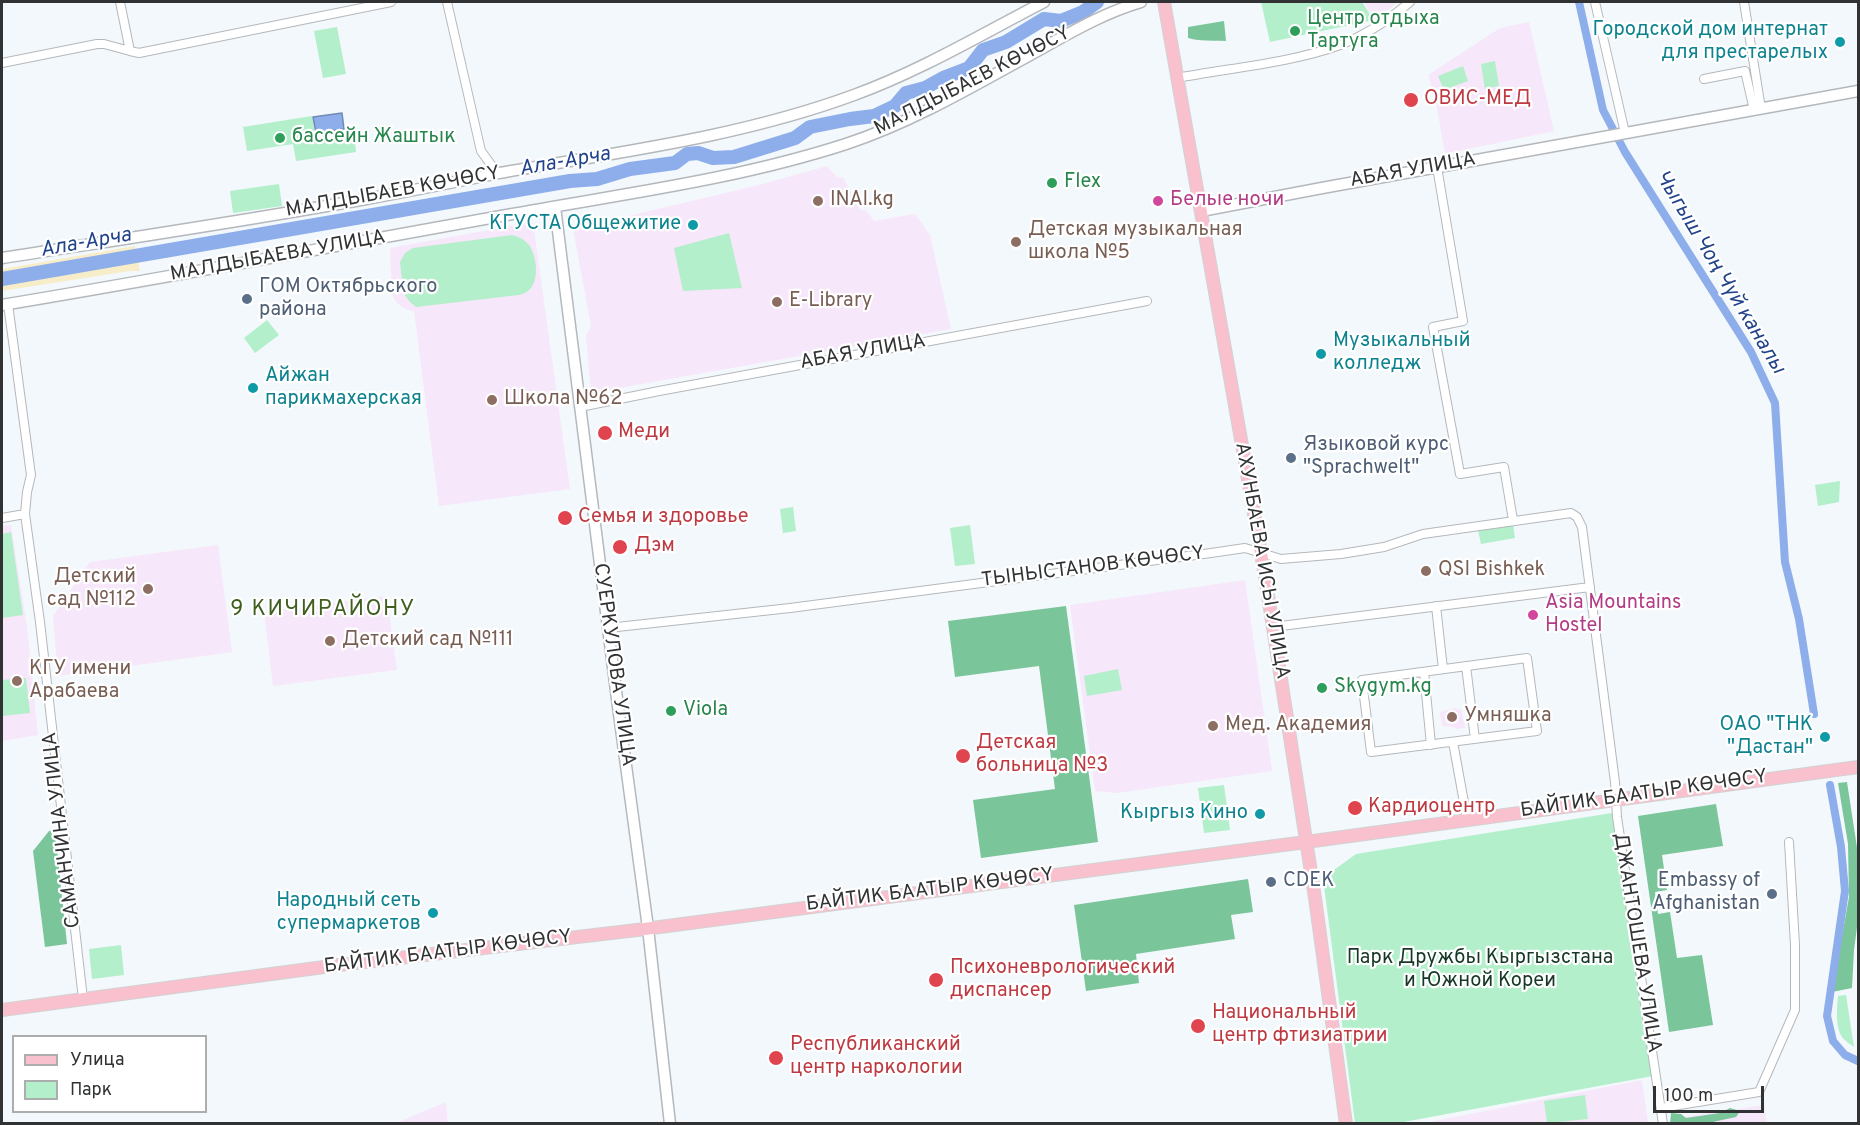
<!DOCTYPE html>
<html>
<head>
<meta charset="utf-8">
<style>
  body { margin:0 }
  #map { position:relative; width:1860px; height:1125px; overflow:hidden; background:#f3f8fc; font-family:Overpass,sans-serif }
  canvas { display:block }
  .frame { position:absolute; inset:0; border:3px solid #303233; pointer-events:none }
  .legend { position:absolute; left:12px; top:1035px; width:195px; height:78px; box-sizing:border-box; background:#fff; border:2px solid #acadad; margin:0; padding:8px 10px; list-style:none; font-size:18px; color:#303233 }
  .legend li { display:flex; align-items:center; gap:12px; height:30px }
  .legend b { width:30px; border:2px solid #acadad }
  .scale { position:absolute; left:1653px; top:1086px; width:111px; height:27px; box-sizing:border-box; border:3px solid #303233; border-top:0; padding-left:8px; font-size:18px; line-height:21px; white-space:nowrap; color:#303233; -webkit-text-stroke:4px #fff; paint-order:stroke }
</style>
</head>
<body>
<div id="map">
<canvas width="1860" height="1125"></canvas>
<div class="frame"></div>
<ul class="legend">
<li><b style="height:8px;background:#f9c1ce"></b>Улица</li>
<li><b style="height:16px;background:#b2efca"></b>Парк</li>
</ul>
<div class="scale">100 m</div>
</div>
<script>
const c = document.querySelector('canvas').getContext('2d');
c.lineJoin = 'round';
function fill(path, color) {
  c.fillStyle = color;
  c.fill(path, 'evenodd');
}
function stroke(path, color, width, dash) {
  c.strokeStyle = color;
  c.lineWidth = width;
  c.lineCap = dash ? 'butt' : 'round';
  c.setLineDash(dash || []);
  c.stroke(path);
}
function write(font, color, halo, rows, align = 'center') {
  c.font = font + ' Overpass,sans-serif';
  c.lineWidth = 4.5;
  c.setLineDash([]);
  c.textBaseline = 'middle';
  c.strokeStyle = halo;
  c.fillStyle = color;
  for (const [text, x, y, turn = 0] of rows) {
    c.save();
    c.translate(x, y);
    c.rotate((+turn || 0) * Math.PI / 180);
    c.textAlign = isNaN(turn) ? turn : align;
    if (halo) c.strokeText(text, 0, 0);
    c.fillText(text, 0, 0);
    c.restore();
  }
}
const education = new Path2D(`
  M1364 2H1398L1375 20Z
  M1529 22 1554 131 1445 154 1435 97 1428 75 1500 28Z
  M827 166 838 178 843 177 860 210H866L874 221 915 214 930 235 951 329 591 393 586 336 591 326 573 229 759 185Z
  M533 222 570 489 439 506 414 311 405 309 398 304 392 295 390 248Z
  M11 525 27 627 38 735 2 741V526Z
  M218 545 232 652 58 676 53 616 90 562Z
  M1245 580 1272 771 1117 793 1095 791 1070 605Z
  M387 596 397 670 273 686 264 612Z
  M1456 708 1457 710 1461 709 1465 728 1455 729 1454 727 1442 726 1440 712Z
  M1642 1080 1648 1123 1419 1124Z
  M446 1102 448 1123H396Z
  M1764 1105 1767 1123H1674L1673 1118Z`);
const green = new Path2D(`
  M1261 2H1362L1374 20 1270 42Z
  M337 27 346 74 323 78 314 31Z
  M1495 61 1499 86 1485 89 1481 64Z
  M1463 66 1468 81 1444 90 1438 76Z
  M312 116 316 141 354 135 356 152 296 161 293 144 247 151 243 127Z
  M279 184 282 206 233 213 230 191Z
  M729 233 742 288 683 291 674 248Z
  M512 235C519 237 524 239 529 245 537 256 540 282 528 291 525 293 522 294 519 295L416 307 410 302 404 294 401 272 400 262 405 253 413 248Z
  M267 320 279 335 255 353 244 338Z
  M1840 481 1839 502 1818 506 1815 485Z
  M793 507 796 531 783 533 780 509Z
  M1513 524 1515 538 1481 544 1478 530Z
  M970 525 975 564 955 566 950 528Z
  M11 532 23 615 2 618V534Z
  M1118 669 1122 690 1087 696 1084 676Z
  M26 678 30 713 2 716V680Z
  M1224 785 1230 830 1204 833 1198 788Z
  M1612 813 1653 1076 1398 1123H1355L1323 878 1356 854Z
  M121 945 124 975 92 979 89 949Z
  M1846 995 1854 1047C1850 1044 1845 1041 1842 1037 1835 1027 1837 1008 1838 996Z
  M1585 1095 1588 1119 1547 1123 1544 1101Z`);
const forest = new Path2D(`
  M1224 21 1226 41C1213 40 1201 42 1188 38V27Z
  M1066 606 1098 842 981 858 973 800 1055 789 1039 666 955 677 948 621Z
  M1847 782 1858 854V920L1854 950 1852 988 1832 992 1849 897 1848 844 1838 783Z
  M1716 804 1723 846 1662 855 1667 890 1655 892 1658 914 1670 912 1677 958 1702 955 1713 1025 1669 1032 1638 816Z
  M55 830 67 944 45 947 33 851 49 831Z
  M1248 879 1253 912 1231 915 1235 939 1136 954 1139 983 1086 991 1074 905Z
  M1730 1108 1740 1111 1736 1117 1708 1123H1670L1671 1113 1681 1114 1686 1118 1720 1113Z`);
const sand = new Path2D(`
  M135 246 140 271H130L2 291V269Z`);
const water = new Path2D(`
  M342 113 344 129 316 133 313 117Z`);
const canal = new Path2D(`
  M1579 2 1603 110 1625 152 1751 352 1775 403 1785 562 1799 619 1814 714
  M1830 785 1841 847 1845 891 1827 1016 1833 1041 1845 1055 1858 1061`);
const river = new Path2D(`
  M2 279 570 181 597 179 630 169 675 163 687 154 698 153 713 158 734 157 795 138 810 127 850 119 874 116 895 106 906 93 925 88 943 78 969 68 983 50 1006 42 1044 19 1061 21 1083 12 1097 2`);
const street = new Path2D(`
  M447 2 481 151 498 174
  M1595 2 1625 133
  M1744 2 1761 109
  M130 51 139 53 391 2
  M2 63 97 44H104L130 51 120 2
  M1177 78C1229 68 1291 63 1340 45 1366 35 1389 20 1410 2
  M1704 79 1745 71 1754 110
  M1437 167 1463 321 1433 327 1460 474 1504 467 1513 520
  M8 304 31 475 27 492 25 514 40 622 83 999
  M580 407 659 391 1147 301
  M2 518 25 514
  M1436 606 1443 669
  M1273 627 1590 587
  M608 628 790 608 1211 553 1245 548 1281 559 1341 554 1384 547 1423 534 1571 513 1577 517 1582 527 1615 782 1617 817 1663 1124
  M1527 658 1537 731 1371 752 1362 680Z
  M1466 666 1475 739
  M1424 672 1431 745
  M1453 742 1467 819
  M1661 1108 1759 1092 1795 1010V945L1789 842`);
const secondary = new Path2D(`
  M555 207 617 699 648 928 670 1124
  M1201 211 1322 188 1858 91
  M2 258C123 239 245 221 366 199 411 191 455 182 499 173 619 152 740 137 854 95 920 71 982 34 1044 2
  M2 305C171 277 339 245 507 215 621 194 735 180 846 144 910 123 970 88 1028 56 1065 36 1100 14 1141 2`);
const primary = new Path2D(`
  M1164 2 1265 576 1315 898 1346 1124
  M2 1010 339 965 637 930 1306 842 1858 767`);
const markers = [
  [1295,31,6,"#2e9e5b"],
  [1840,42,6,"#0f9aa8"],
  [1411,100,8,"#e0444e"],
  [280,138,6,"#2e9e5b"],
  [1052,183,6,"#2e9e5b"],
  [818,201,6,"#8d6e63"],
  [1158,201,6,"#d1479c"],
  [693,225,6,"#0f9aa8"],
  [1016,242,6,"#8d6e63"],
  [247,299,6,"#5c6f8a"],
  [777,302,6,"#8d6e63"],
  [1321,354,6,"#0f9aa8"],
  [253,388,6,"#0f9aa8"],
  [492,400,6,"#8d6e63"],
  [605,433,8,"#e0444e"],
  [1291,458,6,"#5c6f8a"],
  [565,518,8,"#e0444e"],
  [620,547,8,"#e0444e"],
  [1426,571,6,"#8d6e63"],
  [148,589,6,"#8d6e63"],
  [1533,615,6,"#d1479c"],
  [330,641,6,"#8d6e63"],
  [17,681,6,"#8d6e63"],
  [1322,688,6,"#2e9e5b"],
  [671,711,6,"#2e9e5b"],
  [1452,717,6,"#8d6e63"],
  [1213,726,6,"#8d6e63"],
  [1825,737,6,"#0f9aa8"],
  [963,756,8,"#e0444e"],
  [1355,808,8,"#e0444e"],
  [1260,814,6,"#0f9aa8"],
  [1271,882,6,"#5c6f8a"],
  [1772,894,6,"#5c6f8a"],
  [433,913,6,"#0f9aa8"],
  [936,980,8,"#e0444e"],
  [1198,1026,8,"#e0444e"],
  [776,1058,8,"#e0444e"]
];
const leisureNames = [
  ["Центр отдыха",1307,20],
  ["Тартуга",1307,43],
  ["бассейн Жаштык",292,138],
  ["Flex",1064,183],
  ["Skygym.kg",1334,688],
  ["Viola",683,711]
];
const cultureNames = [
  ["Городской дом интернат",1828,31],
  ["для престарелых",1828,54],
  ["КГУСТА Общежитие",681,225],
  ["Музыкальный",1333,342,"left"],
  ["колледж",1333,365,"left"],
  ["Айжан",265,377,"left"],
  ["парикмахерская",265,400,"left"],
  ["ОАО \"ТНК",1813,726],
  ["\"Дастан\"",1813,749],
  ["Кыргыз Кино",1248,814],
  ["Народный сеть",421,902],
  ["супермаркетов",421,925]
];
const streetNames = [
  ["МАЛДЫБАЕВ КӨЧӨСҮ",973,82,-27],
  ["АБАЯ УЛИЦА",1413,171,-10],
  ["МАЛДЫБАЕВ КӨЧӨСҮ",393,193,-10],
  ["МАЛДЫБАЕВА УЛИЦА",278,257,-10],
  ["АБАЯ УЛИЦА",863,353,-10],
  ["АХУНБАЕВА ИСЫ УЛИЦА",1261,561,80],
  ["ТЫНЫСТАНОВ КӨЧӨСҮ",1093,568,-7],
  ["СУЕРКУЛОВА УЛИЦА",613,665,82],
  ["БАЙТИК БААТЫР КӨЧӨСҮ",1644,795,-8],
  ["САМАНЧИНА УЛИЦА",63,830,-97],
  ["БАЙТИК БААТЫР КӨЧӨСҮ",930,891,-7],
  ["ДЖАНТОШЕВА УЛИЦА",1636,943,81],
  ["БАЙТИК БААТЫР КӨЧӨСҮ",448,953,-7]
];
const healthNames = [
  ["ОВИС-МЕД",1424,100],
  ["Меди",618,433],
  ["Семья и здоровье",578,518],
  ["Дэм",634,547],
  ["Детская",976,744],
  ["больница №3",976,767],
  ["Кардиоцентр",1368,808],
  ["Психоневрологический",950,969],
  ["диспансер",950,992],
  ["Национальный",1212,1014],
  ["центр фтизиатрии",1212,1037],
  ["Республиканский",790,1046],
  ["центр наркологии",790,1069]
];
const educationNames = [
  ["INAI.kg",830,201],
  ["Детская музыкальная",1028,231],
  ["школа №5",1028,254],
  ["E-Library",789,302],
  ["Школа №62",504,400],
  ["QSI Bishkek",1438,571],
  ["Детский",136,578,"right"],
  ["сад №112",136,601,"right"],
  ["Детский сад №111",342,641],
  ["КГУ имени",29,670],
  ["Арабаева",29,693],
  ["Умняшка",1464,717],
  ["Мед. Академия",1225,726]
];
const hotelNames = [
  ["Белые ночи",1170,201],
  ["Asia Mountains",1545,604],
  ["Hostel",1545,627]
];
const serviceNames = [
  ["ГОМ Октябрьского",259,288],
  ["района",259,311],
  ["Языковой курс",1303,446],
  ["\"Sprachwelt\"",1303,469],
  ["CDEK",1283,882],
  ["Embassy of",1760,882,"right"],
  ["Afghanistan",1760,905,"right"]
];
const parkNames = [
  ["Парк Дружбы Кыргызстана",1480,959],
  ["и Южной Кореи",1480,982]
];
const waterNames = [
  ["Ала-Арча",565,163,-10],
  ["Ала-Арча",86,244,-10],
  ["Чыгыш Чоң Чүй каналы",1719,273,59]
];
const quarterNames = [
  ["9 КИЧИРАЙОНУ",323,611]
];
fill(education, '#f7e7fa');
fill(green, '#b2efca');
fill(forest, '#7bc59a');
fill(sand, '#f7edc8');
fill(water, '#8daeeb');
stroke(water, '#7189b4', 1.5);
stroke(canal, '#8daeeb', 8);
stroke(river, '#8daeeb', 14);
stroke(street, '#b4b8bc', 10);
stroke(secondary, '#b4b8bc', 13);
stroke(primary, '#d1d2d2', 14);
stroke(street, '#fff', 8);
stroke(secondary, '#fff', 10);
stroke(primary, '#f9c1ce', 12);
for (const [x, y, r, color] of markers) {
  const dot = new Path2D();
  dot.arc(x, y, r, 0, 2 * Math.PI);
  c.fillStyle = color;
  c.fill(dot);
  stroke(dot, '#fff', 2);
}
write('20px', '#27864d', '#fff', leisureNames, 'left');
write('20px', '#0d838f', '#fff', cultureNames, 'right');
write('20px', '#303233', '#fff', streetNames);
write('20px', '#be3a42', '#fff', healthNames, 'left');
write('20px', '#785e54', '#fff', educationNames, 'left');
write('20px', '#b23c85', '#fff', hotelNames, 'left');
write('20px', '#4e5e75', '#fff', serviceNames, 'left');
write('20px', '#183827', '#fff', parkNames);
write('italic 21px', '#21438b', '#fff', waterNames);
c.letterSpacing = '1.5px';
write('22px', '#3e5f1f', '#fff', quarterNames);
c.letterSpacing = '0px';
</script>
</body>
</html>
